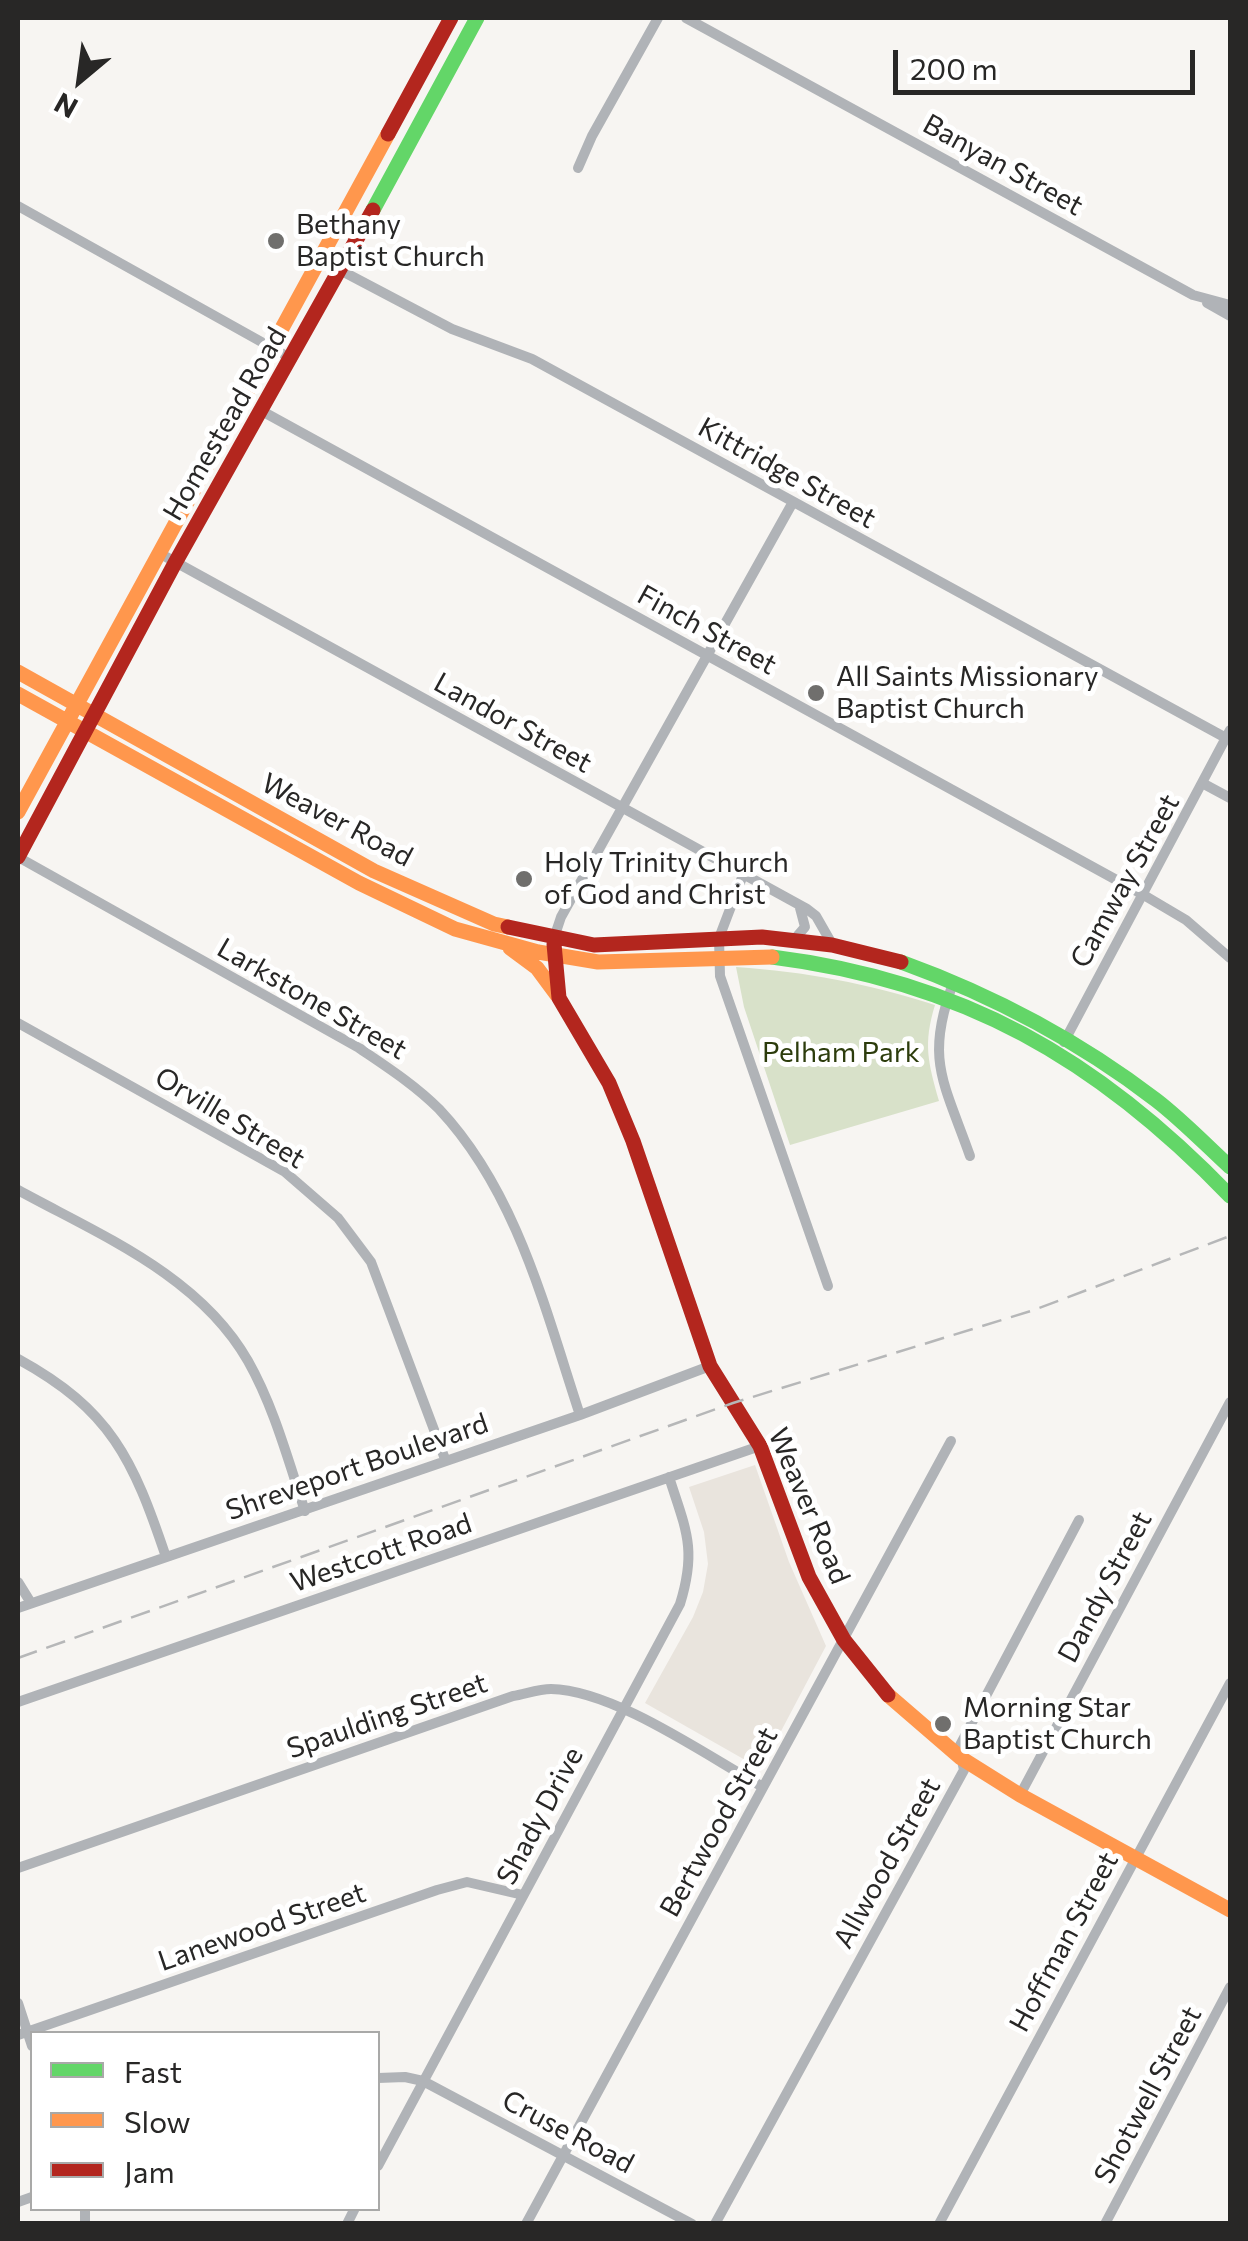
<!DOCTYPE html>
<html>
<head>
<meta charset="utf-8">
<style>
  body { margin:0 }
  #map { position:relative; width:1248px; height:2241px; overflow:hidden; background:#f7f5f2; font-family:Commissioner,sans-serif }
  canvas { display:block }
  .frame { position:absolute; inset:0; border:20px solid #282726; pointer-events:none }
  .legend { position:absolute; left:30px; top:2031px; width:350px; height:180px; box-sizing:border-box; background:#fff; border:2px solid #a9a9a8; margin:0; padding:12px 18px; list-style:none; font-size:30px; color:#282726 }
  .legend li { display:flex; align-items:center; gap:20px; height:50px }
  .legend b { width:50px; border:2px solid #a9a9a8 }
  .north { position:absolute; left:30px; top:30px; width:100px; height:100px; -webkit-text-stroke:8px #fff; paint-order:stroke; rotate:209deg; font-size:28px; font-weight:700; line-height:40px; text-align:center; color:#282726 }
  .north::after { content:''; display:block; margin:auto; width:35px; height:45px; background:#282726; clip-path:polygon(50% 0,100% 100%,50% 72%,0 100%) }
  .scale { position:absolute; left:893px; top:50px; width:302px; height:45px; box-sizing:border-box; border:5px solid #282726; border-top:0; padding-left:12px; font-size:30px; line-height:35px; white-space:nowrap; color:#282726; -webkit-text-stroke:8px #fff; paint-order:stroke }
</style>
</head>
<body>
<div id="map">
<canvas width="1248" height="2241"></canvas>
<div class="frame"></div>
<ul class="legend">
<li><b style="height:12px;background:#63d668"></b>Fast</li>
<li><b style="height:12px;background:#ff974d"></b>Slow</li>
<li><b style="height:12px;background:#b3261e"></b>Jam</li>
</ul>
<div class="north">N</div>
<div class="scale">200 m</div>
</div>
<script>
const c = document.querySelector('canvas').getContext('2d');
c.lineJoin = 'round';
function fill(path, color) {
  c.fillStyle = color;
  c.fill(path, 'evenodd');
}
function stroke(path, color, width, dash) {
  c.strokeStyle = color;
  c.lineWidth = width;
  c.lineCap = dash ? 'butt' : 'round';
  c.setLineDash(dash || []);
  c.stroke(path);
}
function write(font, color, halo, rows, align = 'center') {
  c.font = font + ' Commissioner,sans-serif';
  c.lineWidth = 10;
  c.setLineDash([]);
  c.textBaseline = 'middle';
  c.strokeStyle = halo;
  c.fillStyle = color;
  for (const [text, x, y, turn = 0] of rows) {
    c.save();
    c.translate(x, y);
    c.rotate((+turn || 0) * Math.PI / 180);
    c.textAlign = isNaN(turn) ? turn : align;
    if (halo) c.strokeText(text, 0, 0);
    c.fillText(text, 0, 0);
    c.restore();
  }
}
const built = new Path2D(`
  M755 1465 789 1562 826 1646 761 1769 645 1703 693 1617 703 1592 708 1564 704 1532 689 1487Z`);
const green = new Path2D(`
  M736 967C807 972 866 983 935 1005 923 1044 928 1062 939 1101L790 1145 744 1007Z`);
const street = new Path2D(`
  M686 18 1193 295 1230 305
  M578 168 592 136 658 18
  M18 206 292 359
  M321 260 452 329 532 359 1226 738
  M1207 303 1230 316
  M260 410 1142 894 1186 920 1230 958
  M159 553 807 909 816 916 832 944
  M1204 784 1230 798
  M18 857 359 1048C387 1067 415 1085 439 1109 517 1192 545 1309 580 1415
  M743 875 719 938 720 976 828 1286
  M554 938 561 917 793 502
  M793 941 805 927 800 908
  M954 981C924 1059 944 1082 970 1156
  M18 1023 285 1172 338 1218 371 1262 445 1459
  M1064 1042 1230 730
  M18 1190C100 1235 199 1275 248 1361 274 1407 288 1460 305 1511
  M18 1359C111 1410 133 1459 166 1557
  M18 1582 31 1603
  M18 1608 580 1415 710 1366
  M18 1702 760 1446
  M1020 1795 1230 1402
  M18 1868 513 1696C525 1694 539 1689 551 1689 614 1690 707 1756 763 1787
  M18 2003 32 2046
  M18 2035 437 1890 467 1882 523 1895
  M378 2078 405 2077 423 2081 692 2224
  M378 2166 680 1604C697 1549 686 1530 669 1477
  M18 2202 32 2197
  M85 2208V2224
  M347 2224 355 2208
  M526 2224 951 1441
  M715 2224 964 1770 959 1747 1079 1520
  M939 2224 1230 1683
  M1105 2224 1230 1987`);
const fast = new Path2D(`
  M373 210 477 18
  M772 957C963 981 1098 1059 1230 1196
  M901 962C992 995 1079 1041 1156 1100 1182 1120 1206 1145 1230 1167`);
const slow = new Path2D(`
  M18 672 374 871 494 924 508 927
  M18 694 359 883 455 929 538 952 598 962 772 957
  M18 812 388 134
  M510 948 537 968 557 995
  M888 1695 961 1758 1020 1795 1230 1910`);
const jam = new Path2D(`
  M388 134 451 18
  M18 857 175 563 373 210
  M508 927 594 945 762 937 832 945 901 962
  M554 944 559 998 609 1083 633 1141 710 1366 760 1446 809 1577 844 1640 888 1695`);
const rail = new Path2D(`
  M18 1658 733 1403 1034 1310 1230 1236`);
const markers = [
  [276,241,10,"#706f6d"],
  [816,693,10,"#706f6d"],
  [524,879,10,"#706f6d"],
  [943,1724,10,"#706f6d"]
];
const streetNames = [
  ["Banyan Street",1003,165,29],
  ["Homestead Road",225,424,-60],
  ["Kittridge Street",787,473,29],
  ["Finch Street",707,630,29],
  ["Landor Street",513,723,29],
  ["Weaver Road",337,820,28],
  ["Camway Street",1125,881,-61],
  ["Larkstone Street",312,999,30],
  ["Orville Street",230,1118,31],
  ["Shreveport Boulevard",357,1467,-19],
  ["Weaver Road",809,1506,67],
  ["Westcott Road",381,1553,-19],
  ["Dandy Street",1105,1587,-62],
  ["Spaulding Street",387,1716,-19],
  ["Shady Drive",540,1816,-62],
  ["Bertwood Street",719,1822,-61],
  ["Allwood Street",887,1863,-61],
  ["Lanewood Street",262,1927,-19],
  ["Hoffman Street",1064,1942,-62],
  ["Shotwell Street",1148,2095,-62],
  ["Cruse Road",568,2132,28]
];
const poiNames = [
  ["Bethany",296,225],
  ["Baptist Church",296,257],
  ["All Saints Missionary",836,677],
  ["Baptist Church",836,709],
  ["Holy Trinity Church",544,863],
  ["of God and Christ",544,895],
  ["Morning Star",963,1708],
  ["Baptist Church",963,1740]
];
const parkNames = [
  ["Pelham Park",841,1053]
];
fill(built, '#e9e4dd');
fill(green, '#d8e1c9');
stroke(street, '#b0b3b7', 10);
stroke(fast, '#63d668', 15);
stroke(slow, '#ff974d', 15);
stroke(jam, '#b3261e', 15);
stroke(rail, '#b6b7b8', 2.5, [20, 10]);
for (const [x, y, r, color] of markers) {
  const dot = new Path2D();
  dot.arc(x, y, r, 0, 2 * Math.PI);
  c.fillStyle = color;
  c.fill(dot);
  stroke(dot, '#fff', 4);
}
write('28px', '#282726', '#fff', streetNames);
write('28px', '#282726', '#fff', poiNames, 'left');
write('28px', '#2c3c0c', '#fff', parkNames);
</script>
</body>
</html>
